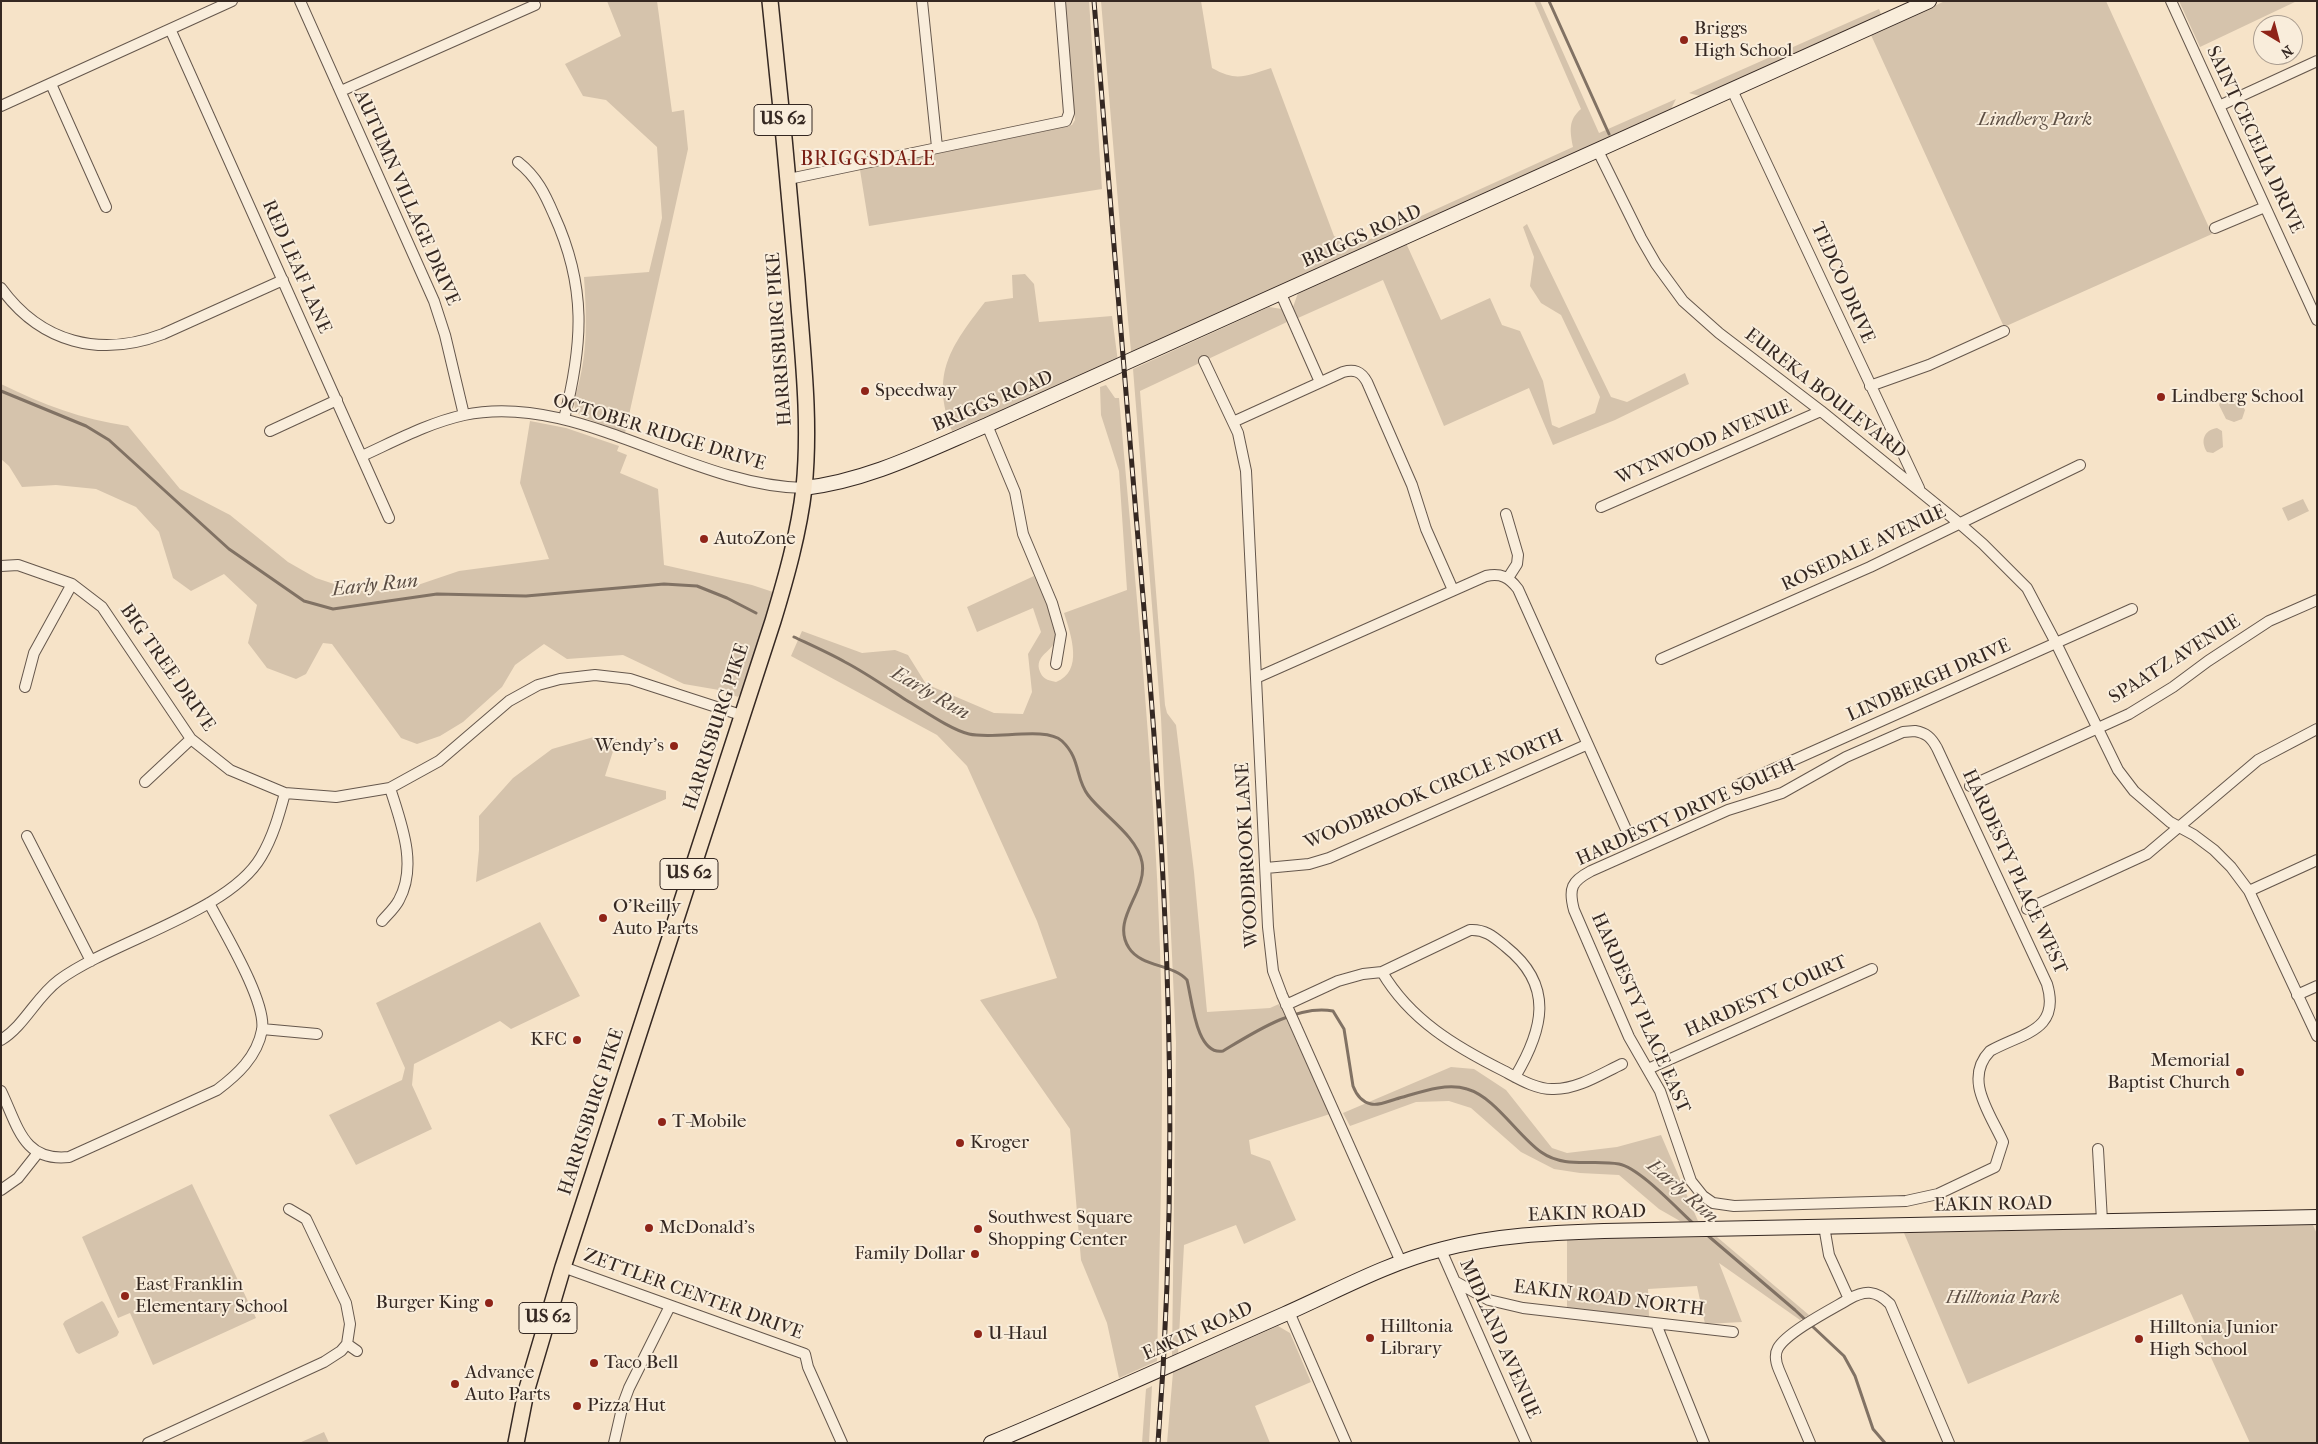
<!DOCTYPE html>
<html>
<head>
<meta charset="utf-8">
<style>
  body { margin:0 }
  #map { position:relative; width:2318px; height:1444px; overflow:hidden; background:#f6e3c8; font-family:"IM FELL French Canon",serif }
  canvas { display:block }
  .frame { position:absolute; inset:0; border:2px solid #352822; pointer-events:none }
  .north { position:absolute; left:2253px; top:15px; width:50px; height:50px; box-sizing:border-box; background:#f9eddb; border:1px solid #ab9e91; border-radius:50%; rotate:143deg; font-size:14px; font-weight:700; line-height:20px; text-align:center; color:#352822 }
  .north::after { content:''; display:block; margin:auto; width:18px; height:22px; background:#8f2418; clip-path:polygon(50% 0,100% 100%,50% 72%,0 100%) }
</style>
</head>
<body>
<div id="map">
<canvas width="2318" height="1444"></canvas>
<div class="frame"></div>
<div class="north">N</div>
</div>
<script>
const c = document.querySelector('canvas').getContext('2d');
c.lineJoin = 'round';
function fill(path, color) {
  c.fillStyle = color;
  c.fill(path, 'evenodd');
}
function stroke(path, color, width, dash) {
  c.strokeStyle = color;
  c.lineWidth = width;
  c.lineCap = dash ? 'butt' : 'round';
  c.setLineDash(dash || []);
  c.stroke(path);
}
function write(font, color, halo, rows, align = 'center') {
  c.font = font + ' "IM FELL French Canon",serif';
  c.lineWidth = 4;
  c.setLineDash([]);
  c.textBaseline = 'middle';
  c.strokeStyle = halo;
  c.fillStyle = color;
  for (const [text, x, y, turn = 0] of rows) {
    c.save();
    c.translate(x, y);
    c.rotate((+turn || 0) * Math.PI / 180);
    c.textAlign = isNaN(turn) ? turn : align;
    if (halo) c.strokeText(text, 0, 0);
    c.fillText(text, 0, 0);
    c.restore();
  }
}
const green = new Path2D(`
  M607 1H657L672 112 684 110 688 149 625 433 580 416 575 409 574 401C588 356 587 324 584 277L649 272 662 218 657 147 606 100 583 96 565 64 621 36Z
  M1064 1H1089L1102 189 869 226 860 170 1072 125 1075 120Z
  M1101 1H1201L1212 68C1237 82 1245 76 1271 68L1334 236 1350 244 1366 241 1573 147C1570 131 1568 120 1581 109L1534 1H1540L1599 133 1676 99 1668 115 1134 354 1131 351 1128 320Z
  M1945 1H2106L2212 234 2004 327 1871 35Z
  M2179 1H2297L2200 47Z
  M1879 9 1881 14 1876 22 1707 98 1689 93Z
  M1527 224 1611 397 1627 402 1685 373 1689 384 1615 420 1553 445 1529 388 1444 426 1383 280 1298 318 1293 307 1298 293 1406 243 1441 320 1490 298 1502 325 1520 331 1543 381 1552 425 1559 428 1595 413 1600 397 1561 315 1541 303 1530 286 1534 257 1523 227Z
  M1025 274 1034 284 1039 322 1112 316 1118 362 952 431C930 374 951 346 985 302L1013 298 1012 275Z
  M1269 307 1282 309 1287 322 1140 391 1165 705 1167 713 1176 725 1194 872 1207 1012 1270 1008 1279 1004 1330 1114 1249 1140 1251 1154 1270 1161 1296 1220 1244 1244 1236 1225 1184 1245 1178 1354 1172 1357 1176 1042 1161 718 1133 369Z
  M1 384C44 405 81 419 128 426L180 489 230 515 288 562 316 578 355 591 403 590 459 571 549 559 520 483 530 421 566 428 619 446 617 451 627 455 620 473 658 489 664 565 752 585 773 592 742 691 738 697 719 690 684 684 623 655 567 659 544 644 515 665 502 687 463 722 440 736 417 744 401 738 332 644 323 643 306 674 296 679 267 668 248 643 257 605 224 574 191 591 173 578 159 532 136 507 96 489 56 485 22 487 9 466 1 459Z
  M1106 385 1115 398H1119C1135 582 1154 765 1160 949 1165 1087 1160 1224 1157 1361L1119 1378 1107 1323 1081 1260 1070 1129 980 1000 1057 978 1037 921 967 766 937 735 791 656 802 631 862 653 895 650 908 655 926 684 994 713 1023 714 1032 692 1028 654 1041 632 1033 608 977 632 967 607 1034 576C1042 594 1056 617 1056 636 1056 651 1036 653 1039 669 1042 679 1047 680 1056 682 1084 671 1071 635 1064 613L1127 590 1119 471 1101 415 1100 387Z
  M2228 397 2239 399 2245 410 2242 419 2234 422 2226 419 2219 405 2221 400Z
  M2217 428 2222 431 2223 447 2213 453 2207 452C2200 441 2204 430 2217 428Z
  M2303 499 2309 511 2288 521 2282 508Z
  M597 736 617 739 605 776 666 791V799L476 882 479 850V816L513 778 552 749Z
  M540 922 580 996 511 1029 500 1021 414 1064 412 1085 432 1129 356 1165 329 1115 402 1080 405 1068 376 1003Z
  M1451 1067 1474 1069 1506 1090 1552 1148 1567 1153 1617 1147 1661 1135 1698 1221H1680L1659 1209 1619 1175 1580 1173 1554 1169 1521 1152 1471 1108 1449 1101 1416 1102 1350 1126 1343 1113Z
  M192 1184 256 1318 153 1365 130 1313 118 1318 82 1237Z
  M2313 1225 2317 1234V1443H2250L2182 1294 1968 1384 1904 1233Z
  M1717 1237 1809 1315 1800 1320 1719 1263 1742 1322 1705 1324 1697 1286 1648 1289 1649 1317 1567 1308V1239Z
  M102 1301 104 1303 119 1332 117 1336 79 1354 76 1352 63 1324 65 1321Z
  M1278 1326 1290 1333 1311 1382 1255 1406 1270 1443H1167L1173 1372Z
  M1152 1386 1149 1443H1142L1146 1389Z
  M324 1432 329 1443H299Z`);
const stream = new Path2D(`
  M1549 1 1609 134
  M1 391 86 426 109 440 229 549 304 601 333 609 437 594 526 596 664 584 697 586 727 598 756 613
  M794 637C811 645 829 653 845 662 866 673 886 687 906 700 923 710 951 730 969 734 994 740 1046 726 1062 741 1081 759 1075 778 1088 795 1103 815 1137 836 1142 862 1148 892 1110 919 1129 948 1141 967 1173 964 1187 980 1192 999 1196 1056 1223 1051 1253 1033 1297 1004 1333 1011L1344 1029 1353 1086C1356 1094 1362 1102 1371 1104 1379 1106 1389 1101 1396 1099 1418 1093 1445 1082 1467 1089 1495 1097 1517 1135 1541 1152 1565 1169 1593 1159 1619 1164 1640 1168 1678 1210 1695 1225
  M1706 1234 1795 1310 1844 1356 1855 1376 1873 1429 1885 1443`);
const street = new Path2D(`
  M300 1 434 301 445 335 464 415
  M922 1 937 147
  M2171 1 2317 320
  M171 31 389 518
  M51 84 106 207
  M1732 90 1919 488
  M341 91 535 5
  M1 106 232 1
  M2219 106 2317 61
  M1598 151 1641 238 1656 264 1683 301 1719 333 1821 411 1959 523 1983 544 2027 588 2056 643 2118 770 2134 791 2170 822 2194 835 2214 850 2231 867 2249 891 2317 1036
  M518 162C537 177 545 194 554 215 587 287 583 344 564 419
  M789 179 1066 121 1069 113 1060 1
  M2215 228 2265 207
  M1 288C41 343 100 358 163 334L283 280
  M1281 294 1320 382
  M1204 361 1238 433 1246 471 1268 927 1273 971 1282 995 1401 1262
  M1870 386 1929 365 2004 331
  M1233 422 1343 372C1354 369 1361 371 1367 382L1412 485 1426 529 1453 590
  M987 425 1015 492 1023 534 1052 603 1061 634 1056 664
  M270 431 337 400
  M362 456C395 441 428 423 464 415 577 391 689 486 804 488
  M1601 507 1821 411
  M1506 514 1518 555 1517 564 1508 578
  M1 566 18 565 72 584 102 607 191 739 230 770 285 793 336 797 390 788 439 761 509 701 538 685 560 679 595 675 630 679 741 715
  M1661 659 1870 567 2080 465
  M1256 678 1486 576C1501 573 1509 577 1518 589L1629 836
  M25 687 34 653 72 584
  M1915 731C1926 733 1931 737 1937 748L2047 984C2061 1031 2022 1033 1990 1051 1963 1079 1990 1113 2003 1142L1995 1167 1938 1194 1906 1201 1734 1206 1713 1203 1703 1196 1691 1181 1660 1091 1629 1037 1574 910C1568 888 1572 881 1591 871L1728 810 1782 793 1846 757 1903 732Z
  M145 782 191 739
  M1740 784 2132 609
  M1970 786 2129 714 2173 687 2208 661 2269 621 2317 600
  M27 836 91 961
  M1266 868 1309 864 1329 858 1586 745
  M2249 891 2317 860
  M2027 909 2147 854 2258 760 2317 729
  M382 921C387 915 395 908 399 900 418 865 401 823 390 788
  M1382 972C1410 1020 1456 1047 1504 1071 1519 1079 1537 1090 1554 1089 1578 1089 1601 1074 1622 1064
  M2297 995 2317 986
  M1286 1005 1338 981 1363 974 1382 972 1470 930C1486 929 1495 938 1506 947 1555 986 1543 1030 1515 1077
  M262 1029 317 1034
  M1 1040C25 1025 36 997 59 980 112 941 229 912 261 857 273 837 279 815 285 793
  M1648 1069 1872 969
  M1 1091C18 1126 23 1162 69 1157L217 1090C237 1075 257 1057 262 1030 267 1002 223 930 209 903
  M2098 1149 2102 1221
  M1 1190 18 1178 37 1154
  M1824 1226 1829 1255 1849 1299
  M1441 1250 1526 1443
  M563 1267 805 1354 808 1367 842 1443
  M1456 1282 1489 1300 1523 1308 1733 1332
  M1289 1312 1346 1443
  M1656 1324 1704 1443
  M347 1344 357 1351
  M148 1443 324 1362 341 1351 347 1344 350 1324 346 1303 306 1219 289 1209
  M614 1443 623 1404 629 1388 670 1306
  M1810 1443 1779 1370C1776 1363 1774 1355 1778 1348 1787 1332 1832 1309 1849 1299 1865 1290 1876 1290 1890 1304L1949 1443`);
const secondary = new Path2D(`
  M804 488C868 481 928 450 987 425L1929 1
  M991 1443C1090 1402 1187 1357 1285 1314 1337 1291 1387 1263 1443 1249 1496 1235 1549 1233 1604 1231L2317 1217`);
const primary = new Path2D(`
  M516 1443 526 1392 563 1267 773 621C786 578 799 532 804 488 811 419 802 349 797 280 789 187 780 94 770 1`);
const rail = new Path2D(`
  M1094 1C1108 172 1122 344 1136 515 1147 643 1158 770 1164 899 1173 1079 1172 1262 1158 1443`);
const markers = [
  [1684,40,5,"#8f2418"],
  [865,391,5,"#8f2418"],
  [2161,397,5,"#8f2418"],
  [704,539,5,"#8f2418"],
  [674,746,5,"#8f2418"],
  [603,918,5,"#8f2418"],
  [577,1040,5,"#8f2418"],
  [2240,1072,5,"#8f2418"],
  [662,1122,5,"#8f2418"],
  [960,1143,5,"#8f2418"],
  [649,1228,5,"#8f2418"],
  [978,1229,5,"#8f2418"],
  [975,1254,5,"#8f2418"],
  [125,1296,5,"#8f2418"],
  [489,1303,5,"#8f2418"],
  [978,1334,5,"#8f2418"],
  [1370,1338,5,"#8f2418"],
  [2139,1339,5,"#8f2418"],
  [594,1363,5,"#8f2418"],
  [455,1384,5,"#8f2418"],
  [577,1406,5,"#8f2418"]
];
const shields = [
  [783,120,58],
  [689,874,58],
  [548,1318,58]
];
const shieldNames = [
  ["US 62",783,120],
  ["US 62",689,874],
  ["US 62",548,1318]
];
const poiNames = [
  ["Briggs",1694,29],
  ["High School",1694,51],
  ["Speedway",875,391],
  ["Lindberg School",2171,397],
  ["AutoZone",714,539],
  ["Wendy's",664,746,"right"],
  ["O'Reilly",613,907],
  ["Auto Parts",613,929],
  ["KFC",567,1040,"right"],
  ["Memorial",2230,1061,"right"],
  ["Baptist Church",2230,1083,"right"],
  ["T-Mobile",672,1122],
  ["Kroger",970,1143],
  ["Southwest Square",988,1218],
  ["Shopping Center",988,1240],
  ["McDonald's",659,1228],
  ["Family Dollar",965,1254,"right"],
  ["East Franklin",135,1285],
  ["Elementary School",135,1307],
  ["Burger King",479,1303,"right"],
  ["Hilltonia",1380,1327],
  ["Library",1380,1349],
  ["Hilltonia Junior",2149,1328],
  ["High School",2149,1350],
  ["U-Haul",988,1334],
  ["Taco Bell",604,1363],
  ["Advance",465,1373],
  ["Auto Parts",465,1395],
  ["Pizza Hut",587,1406]
];
const parkNames = [
  ["Lindberg Park",2035,120],
  ["Hilltonia Park",2003,1298]
];
const streetNames = [
  ["SAINT CECELIA DRIVE",2254,140,65],
  ["AUTUMN VILLAGE DRIVE",406,198,66],
  ["BRIGGS ROAD",1362,237,-24],
  ["RED LEAF LANE",296,267,66],
  ["TEDCO DRIVE",1842,283,66],
  ["HARRISBURG PIKE",780,339,-94],
  ["EUREKA BOULEVARD",1825,394,38],
  ["BRIGGS ROAD",993,402,-23],
  ["OCTOBER RIDGE DRIVE",659,433,17],
  ["WYNWOOD AVENUE",1704,443,-23],
  ["ROSEDALE AVENUE",1864,549,-25],
  ["SPAATZ AVENUE",2175,660,-32],
  ["BIG TREE DRIVE",167,668,55],
  ["LINDBERGH DRIVE",1929,681,-24],
  ["HARRISBURG PIKE",717,727,-72],
  ["WOODBROOK CIRCLE NORTH",1434,790,-23],
  ["HARDESTY DRIVE SOUTH",1686,813,-24],
  ["WOODBROOK LANE",1248,855,-93],
  ["HARDESTY PLACE WEST",2014,872,65],
  ["HARDESTY COURT",1766,997,-24],
  ["HARDESTY PLACE EAST",1640,1013,66],
  ["HARRISBURG PIKE",592,1112,-72],
  ["EAKIN ROAD",1993,1205,-1],
  ["EAKIN ROAD",1587,1214,-2],
  ["ZETTLER CENTER DRIVE",693,1295,20],
  ["EAKIN ROAD NORTH",1609,1299,7],
  ["EAKIN ROAD",1198,1332,-24],
  ["MIDLAND AVENUE",1499,1339,66]
];
const neighbourhoodNames = [
  ["BRIGGSDALE",868,160]
];
const waterNames = [
  ["Early Run",375,586,-6],
  ["Early Run",930,694,30],
  ["Early Run",1682,1192,41]
];
fill(green, '#d5c3ac');
stroke(stream, '#817264', 3);
stroke(street, '#65574c', 12);
stroke(secondary, '#352822', 16);
stroke(primary, '#352822', 18);
stroke(street, '#f9eddb', 10);
stroke(secondary, '#f9eddb', 14);
stroke(primary, '#f6e3c8', 15);
stroke(rail, '#352822', 5);
stroke(rail, '#f9eddb', 3, [9]);
for (const [x, y, r, color] of markers) {
  const dot = new Path2D();
  dot.arc(x, y, r, 0, 2 * Math.PI);
  c.fillStyle = color;
  c.fill(dot);
  stroke(dot, '#f9eddb', 2);
}
for (const [x, y, w] of shields) {
  const box = new Path2D();
  box.roundRect(x - w / 2, y - 15.5, w, 31, 4);
  c.fillStyle = '#f9eddb';
  c.fill(box);
  stroke(box, '#352822', 1);
}
write('bold 18px', '#352822', null, shieldNames);
write('19px', '#352822', '#f9eddb', poiNames, 'left');
write('italic 19px', '#5d4f44', '#f9eddb', parkNames);
write('19px', '#352822', '#f9eddb', streetNames);
c.letterSpacing = '1px';
write('20px', '#7a1f14', '#f9eddb', neighbourhoodNames);
c.letterSpacing = '0px';
write('italic 20px', '#5b4d43', '#f9eddb', waterNames);
</script>
</body>
</html>
